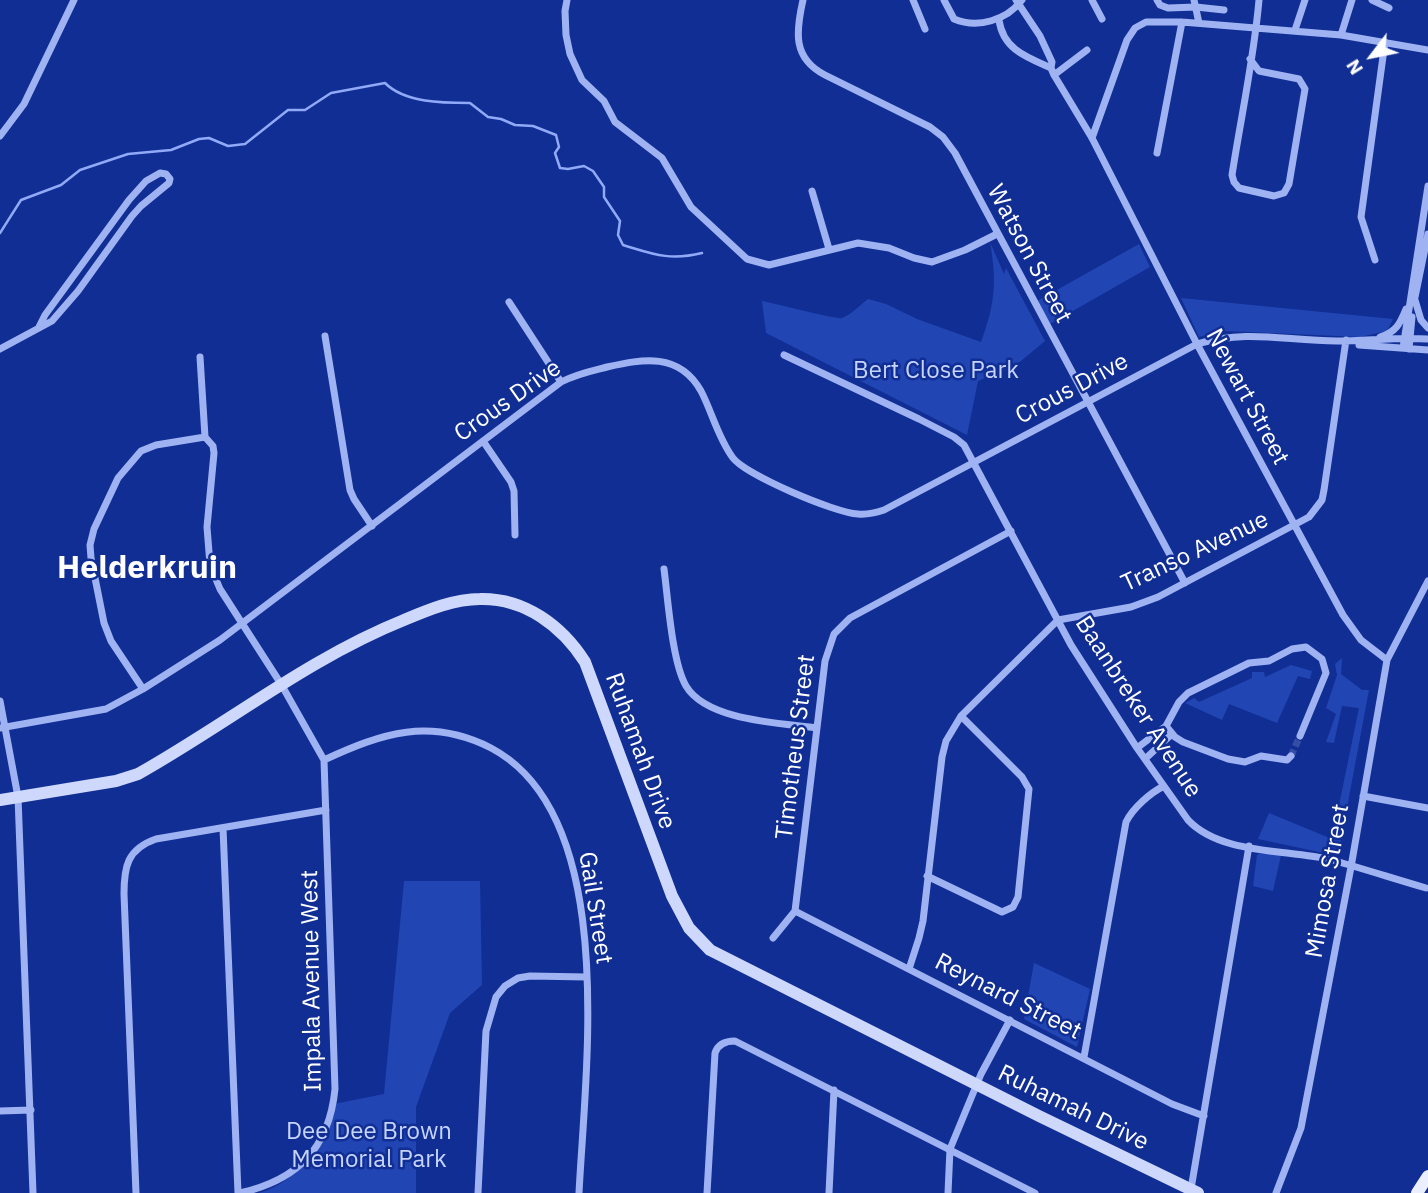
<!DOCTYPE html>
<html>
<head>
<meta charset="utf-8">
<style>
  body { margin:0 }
  #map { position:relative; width:1428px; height:1193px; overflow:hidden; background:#112e94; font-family:"IBM Plex Sans",sans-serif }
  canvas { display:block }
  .north { position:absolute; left:1337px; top:21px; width:70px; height:70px; -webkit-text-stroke:5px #112e94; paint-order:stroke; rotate:238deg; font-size:19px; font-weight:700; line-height:28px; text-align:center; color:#fff }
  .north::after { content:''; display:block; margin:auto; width:24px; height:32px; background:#fff; clip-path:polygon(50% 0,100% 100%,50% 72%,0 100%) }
</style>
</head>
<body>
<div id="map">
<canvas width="1428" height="1193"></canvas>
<div class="north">N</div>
</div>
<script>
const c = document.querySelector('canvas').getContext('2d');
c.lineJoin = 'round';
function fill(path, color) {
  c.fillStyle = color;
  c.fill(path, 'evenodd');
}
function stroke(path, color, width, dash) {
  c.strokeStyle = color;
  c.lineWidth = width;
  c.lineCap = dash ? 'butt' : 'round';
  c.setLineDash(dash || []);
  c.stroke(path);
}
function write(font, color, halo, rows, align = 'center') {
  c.font = font + ' "IBM Plex Sans",sans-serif';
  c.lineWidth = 5;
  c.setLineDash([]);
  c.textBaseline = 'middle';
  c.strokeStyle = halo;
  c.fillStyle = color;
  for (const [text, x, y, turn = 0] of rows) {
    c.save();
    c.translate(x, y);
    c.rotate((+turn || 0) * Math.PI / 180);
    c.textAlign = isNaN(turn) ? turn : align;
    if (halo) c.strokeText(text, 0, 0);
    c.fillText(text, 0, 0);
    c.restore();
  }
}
const green = new Path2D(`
  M990 242 1004 274 1006 268 1045 341 1015 366 978 381 967 435 766 333 762 301C773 303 838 320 842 318 851 315 861 304 868 299L886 304 917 319 981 342C995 304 997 282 990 242Z
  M1139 244 1150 267 1050 324 1037 301Z
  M1181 298 1393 319 1387 331 1360 337 1226 331 1199 337Z
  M1342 658 1341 674 1362 690H1369L1338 856 1258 839 1269 813 1332 839 1359 708 1342 706 1334 743 1326 742 1336 714 1326 708 1337 675 1335 664Z
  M1291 665 1312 671 1310 679 1298 676 1277 723 1229 704 1222 720 1185 703 1194 698 1199 702 1252 678V672H1264L1265 677Z
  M1260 853 1281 855 1273 891 1253 886 1257 855Z
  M404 881H480L482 985 450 1013 416 1107V1193H259C301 1182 319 1141 334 1104L384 1094Z
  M1034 963 1090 989 1077 1047 1024 1019Z`);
const stream = new Path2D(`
  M0 233 21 200 61 185 80 170 128 154 171 150 199 139 209 138 228 146 245 144 288 110H305L331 93 385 83C405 103 443 103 470 103L488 117 501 119 515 125 533 126 556 135 559 147 555 153 560 168 568 169 584 166 593 171 604 187V197L620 221 618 235 623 245C653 254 669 261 702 253`);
const streetTunnel = new Path2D(`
  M1291 756 1300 736`);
const street = new Path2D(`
  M567 0 565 11 566 35 570 54 582 80 604 101 615 122 662 158 691 207 747 259 769 265 858 243 889 248 914 258 932 262 965 250 997 234
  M803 0C796 31 792 58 825 75L930 127 943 137 955 153 1185 583
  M913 0 925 29
  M944 0 954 19C978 29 1007 20 1022 0
  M1016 0 1040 36 1052 62 1051 68 1054 75 1092 138 1197 344 1343 615 1361 640 1387 660
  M1092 0 1102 19
  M1157 0 1160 5 1168 8 1196 7 1224 10
  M1194 0 1199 23
  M1372 0 1389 8
  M999 20C1003 49 1026 57 1051 68
  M1295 30 1305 0
  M1341 35 1352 0
  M1250 59 1259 71 1299 79 1305 89 1289 184 1284 193 1274 196 1239 188 1234 182 1232 175C1241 117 1254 58 1259 0
  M1054 75 1087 50
  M0 136 24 104 74 0
  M1092 138 1127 40 1135 28 1146 22H1182L1341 35 1428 50
  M1157 153 1182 22
  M812 191 829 249
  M1375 260 1361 217 1385 42
  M1415 300 1421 320 1428 328
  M509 302 561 382
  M1414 302 1428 234
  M325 336 350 490 354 499 372 526
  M1380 337C1396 332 1400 324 1406 309
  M1359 345 1428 350
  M1403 348 1428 186
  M0 349 52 321 78 291 132 216 141 206 169 183 170 179 166 174 160 173 146 181 129 200 45 315 39 327
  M1409 349 1412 317
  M784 355 919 419 954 437 964 445 1071 645 1137 748 1188 820C1221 855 1287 849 1332 860 1364 869 1395 879 1426 888
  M200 357 205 437 213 446 214 453 207 527 210 565 220 589 281 684 324 760 335 1089C329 1149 297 1180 240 1193
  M483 441 511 482 514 491 515 535
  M664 569C668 599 672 662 686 686 707 721 781 723 817 728
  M143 689 111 641 104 623 91 558 90 545 94 529 118 478 141 451 156 445 205 437
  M0 701 18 797 33 1193
  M0 728 106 709 143 689 220 640 561 382C576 374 591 371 607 367 643 359 679 352 701 391 712 412 718 438 733 458 746 475 835 513 858 514 867 515 875 513 884 510L1197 344C1249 329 1285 341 1337 341 1367 341 1397 337 1428 339
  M1137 748 1166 726
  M1291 756 1287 760 1261 756 1245 762 1228 759 1183 742 1175 737 1166 726 1179 702 1188 693 1249 663 1269 661 1292 649 1306 647 1322 659 1326 673 1300 736
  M1145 759 1172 734
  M324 760C382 733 430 717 491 748 620 816 585 1071 579 1193
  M1363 796 1428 808
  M223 828 238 1193
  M927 876 1002 912 1013 907 1018 897 1029 789 1022 777 961 716
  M795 911 1172 1104 1204 1116
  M773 938 795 911 825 661 834 634 850 618 1011 531
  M909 969 919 938 923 921 942 757 946 741 961 716 1058 620 1131 607 1158 597 1309 517 1322 500 1324 490 1346 340
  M1084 1057 1126 822C1133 808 1150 793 1164 786
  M0 1111 31 1110
  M1191 1189 1249 846
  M136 1193 124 894C124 867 127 849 156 839L326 810
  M478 1193 486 1031 496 997 505 986 518 978 530 976 587 977
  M707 1193 715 1053C718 1044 725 1041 735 1041L1035 1193
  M829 1193 834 1090
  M948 1193 950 1149 981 1074 1010 1020
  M1276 1193 1301 1128 1351 867 1387 660 1428 581`);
const secondary = new Path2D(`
  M0 800 116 781 138 774C227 724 309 658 404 620 428 610 454 599 480 599 525 598 562 626 585 662L672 896 689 928 710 950 1039 1116 1198 1193`);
const primary = new Path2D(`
  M1417 1193 1428 1176`);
const streetNames = [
  ["Watson Street",1029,254,62],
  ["Crous Drive",1072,389,-28],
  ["Newart Street",1247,397,62],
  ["Crous Drive",508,401,-35],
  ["Transo Avenue",1195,552,-25],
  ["Baanbreker Avenue",1138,707,57],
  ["Timotheus Street",796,747,-83],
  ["Ruhamah Drive",640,751,70],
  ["Mimosa Street",1328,881,-80],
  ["Gail Street",595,908,81],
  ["Impala Avenue West",312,981,-91],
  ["Reynard Street",1008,997,27],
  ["Ruhamah Drive",1073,1108,26]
];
const parkNames = [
  ["Bert Close Park",936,371],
  ["Dee Dee Brown",369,1132],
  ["Memorial Park",369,1160]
];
const districtNames = [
  ["Helderkruin",147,569]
];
fill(green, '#2245b4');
stroke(stream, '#90aaf7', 2.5);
stroke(streetTunnel, '#354da4', 7, [7, 3.5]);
stroke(street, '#9fb3f3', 7);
stroke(secondary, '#ced8fd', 12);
stroke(primary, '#ebefff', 12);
write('24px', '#fff', '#112e94', streetNames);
write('24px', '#c6d4fe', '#112e94', parkNames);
write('bold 32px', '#fff', '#112e94', districtNames);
</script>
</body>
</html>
